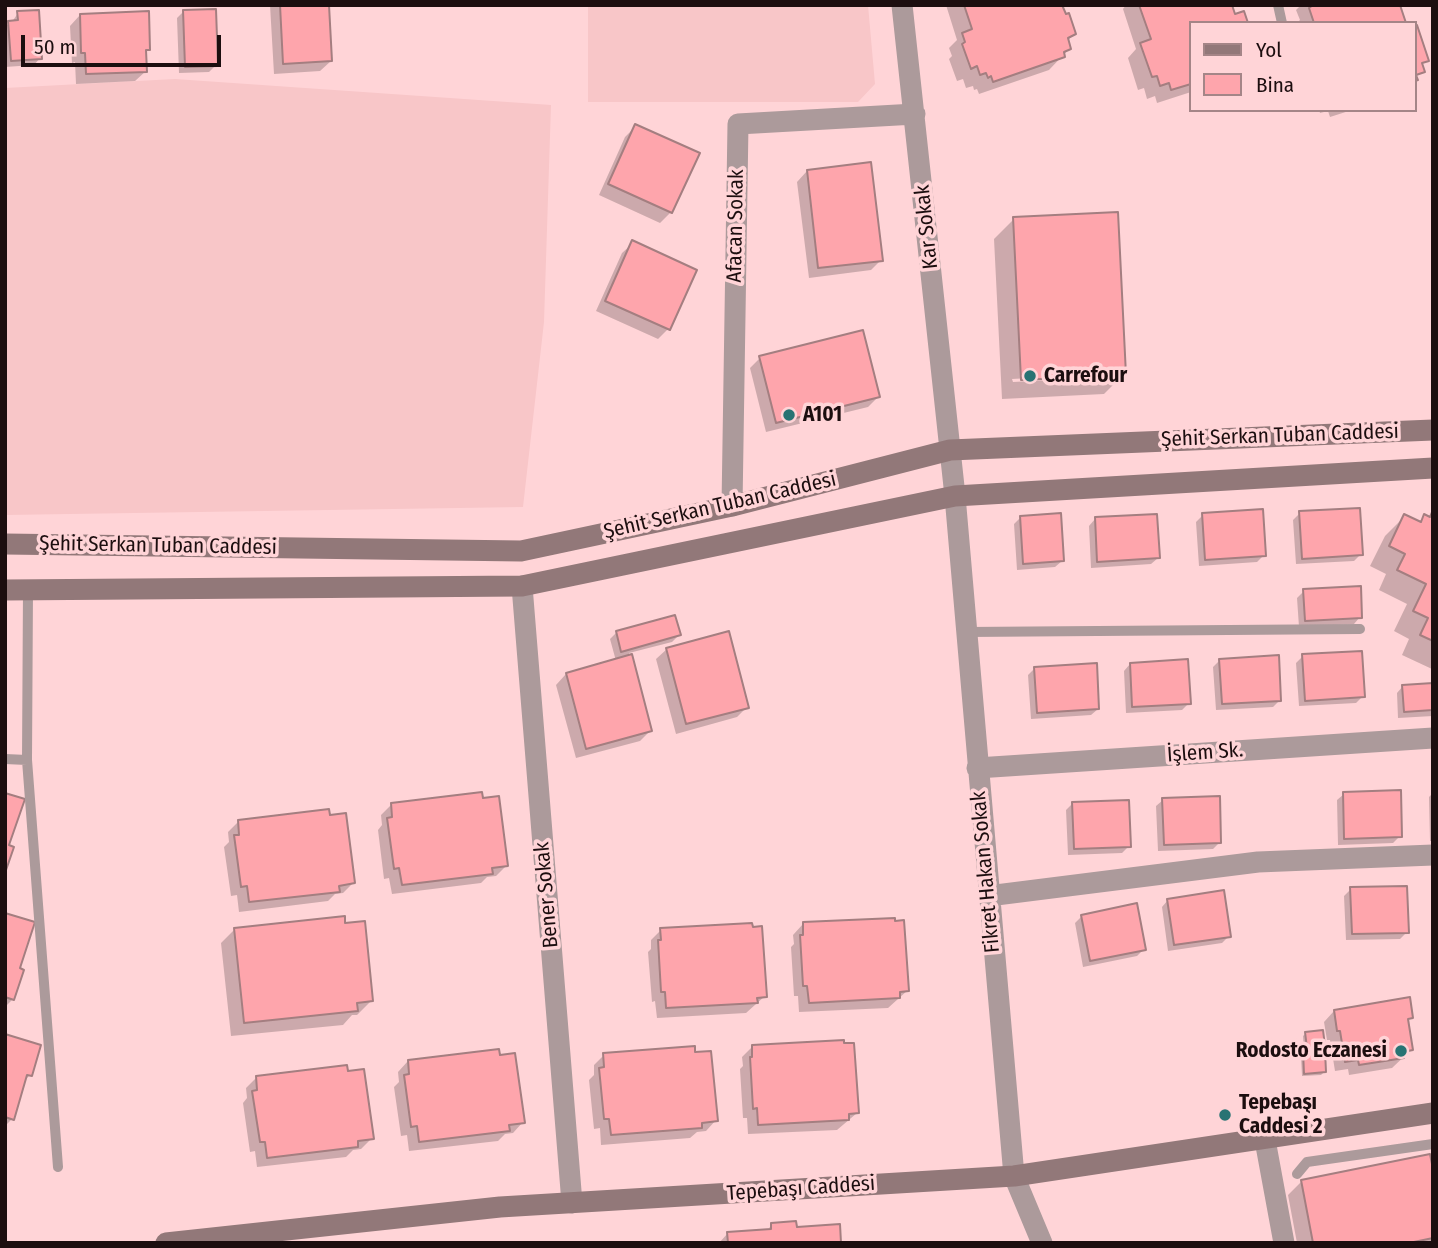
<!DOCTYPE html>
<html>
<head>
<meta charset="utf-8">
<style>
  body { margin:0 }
  #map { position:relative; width:1438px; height:1248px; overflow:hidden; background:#ffd4d7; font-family:"Fira Sans Condensed",sans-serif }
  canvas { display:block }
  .frame { position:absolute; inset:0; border:7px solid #1c0e0f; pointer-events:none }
  .legend { position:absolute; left:1189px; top:21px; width:228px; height:91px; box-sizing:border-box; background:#ffd4d7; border:2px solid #a48587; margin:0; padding:9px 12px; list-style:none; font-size:21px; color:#1c0e0f }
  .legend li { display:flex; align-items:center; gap:14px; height:35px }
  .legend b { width:35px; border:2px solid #a48587 }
  .scale { position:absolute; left:21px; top:35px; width:200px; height:32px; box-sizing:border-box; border:4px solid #1c0e0f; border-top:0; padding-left:9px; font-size:21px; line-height:24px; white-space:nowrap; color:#1c0e0f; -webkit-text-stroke:5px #ffd4d7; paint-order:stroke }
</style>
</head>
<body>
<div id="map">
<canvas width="1438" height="1248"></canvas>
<div class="frame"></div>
<ul class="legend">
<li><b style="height:9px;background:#927879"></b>Yol</li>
<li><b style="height:19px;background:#fea5ac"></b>Bina</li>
</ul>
<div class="scale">50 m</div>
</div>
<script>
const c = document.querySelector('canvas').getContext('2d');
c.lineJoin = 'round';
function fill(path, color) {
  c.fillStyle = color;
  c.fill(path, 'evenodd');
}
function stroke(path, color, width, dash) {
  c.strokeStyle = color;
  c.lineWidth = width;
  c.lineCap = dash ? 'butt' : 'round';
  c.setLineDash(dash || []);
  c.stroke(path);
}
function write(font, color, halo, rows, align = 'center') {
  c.font = font + ' "Fira Sans Condensed",sans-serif';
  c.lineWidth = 7;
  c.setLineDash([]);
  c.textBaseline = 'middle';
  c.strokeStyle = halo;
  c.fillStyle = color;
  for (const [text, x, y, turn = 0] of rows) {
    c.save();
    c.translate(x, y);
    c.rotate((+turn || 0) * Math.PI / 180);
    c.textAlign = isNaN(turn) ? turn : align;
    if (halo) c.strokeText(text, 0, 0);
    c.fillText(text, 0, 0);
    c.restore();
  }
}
const built = new Path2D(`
  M588 5H868L875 84 858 102H588Z
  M175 79 551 105 544 322 523 507 5 515V88Z`);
const shadow = new Path2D(`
  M270 5H328L331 61 320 71 274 74Z
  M946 5H1055L1074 34 1067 41 1069 49 1049 70 979 94 977 89 974 90 973 86 966 88 963 79 957 81 949 59 952 56 949 48 957 40Z
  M1126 5H1230L1191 23V92L1157 103 1155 96 1147 99 1144 88 1138 90 1128 58 1136 49 1123 9Z
  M1301 5H1398L1404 23H1297L1300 20 1296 10Z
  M184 11 216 65 209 72 179 73 177 18Z
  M18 13 40 58 34 65 5 67V26L12 22Z
  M80 15 148 49 145 53 146 71 135 81 76 84 75 62 72 63 70 26Z
  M1319 110H1352L1330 117 1328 111 1320 113Z
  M636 126 697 154 671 212 660 223 599 195 625 137Z
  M807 171 881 260 871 270 809 278 797 182Z
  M1014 219 1124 374 1104 394 1002 399 994 239ZM1106 374V377L1013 382 1012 379Z
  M633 243 668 329 658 339 596 311 622 253Z
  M760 358 878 397 868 407 766 432 750 368Z
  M1300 513 1361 554 1354 561 1296 564 1293 520Z
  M1432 514 1433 668 1432 669 1402 655 1409 639 1394 631 1407 604 1379 590 1386 574 1370 566 1385 536 1405 516 1418 523 1425 516 1428 518Z
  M1203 515 1264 555 1257 562 1199 566 1196 522Z
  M1021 517 1062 561 1055 567 1017 570 1014 524Z
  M1095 519 1158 558 1151 564 1091 568 1089 526Z
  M1304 591 1360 617 1354 624 1299 627 1297 598Z
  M616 633 679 635 672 642 629 653 650 731 640 741 576 758 556 685 566 674 616 661 610 639Z
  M667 649 747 707 737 717 676 734 656 659Z
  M1303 656 1363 696 1356 703 1299 706 1296 663Z
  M1220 660 1280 700 1273 707 1216 710 1213 667Z
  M1130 664 1189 703 1182 710 1126 713 1124 671Z
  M1035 668 1098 709 1091 715 1031 719 1028 675Z
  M1433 685V716L1398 718 1397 693 1403 686Z
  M1433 793V841H1430L1429 797Z
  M1344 794 1400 836 1393 843 1338 845 1337 800Z
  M1163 800 1219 843 1213 849 1158 851 1156 806Z
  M1073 803 1129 846 1122 853 1068 855 1066 810Z
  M392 804 507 865 496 876 487 877 481 883 392 894 389 878 384 879 378 830 382 825 381 815Z
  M328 817 353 883 343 893 335 894 328 901 239 912 237 895 231 896 224 847 229 842 228 832 238 822Z
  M1351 889 1407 932 1400 939 1346 940 1344 896Z
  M1168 900 1229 936 1222 943 1168 951 1162 907Z
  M5 914 18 970 13 999 5 1007Z
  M1082 916 1144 949 1137 956 1083 967 1075 923Z
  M803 924 908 990 888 1008 799 1012 798 996H794L791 947 794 944 793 935Z
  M235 929 371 1001 357 1015H352L343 1025 231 1036 221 943Z
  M661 930 765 996 746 1013 657 1018 655 1001 652 1002 648 952 651 949V940Z
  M1334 1011 1411 1017 1407 1022 1411 1050 1392 1068 1349 1075 1348 1069 1335 1071 1330 1040H1327L1324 1022Z
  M1306 1033 1323 1045 1320 1048 1304 1050 1303 1036Z
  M5 1035 30 1075 23 1082 12 1119 5 1126Z
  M753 1046 857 1113 837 1130 748 1134 747 1118H743L740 1069 743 1066 742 1057Z
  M1304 1053 1324 1072 1321 1075 1302 1076 1301 1056Z
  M604 1055 716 1120 706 1131 697 1132 690 1138 601 1145 600 1128 594 1129 589 1080 594 1075V1065Z
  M408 1061 523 1122 513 1133 505 1134 498 1141 409 1151 407 1135 401 1136 394 1087 399 1082 398 1072Z
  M257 1077 372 1138 361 1149 353 1150 346 1157 257 1167 255 1151 250 1152 243 1103 247 1098 246 1088Z
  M1433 1178V1243H1297L1288 1195 1302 1181Z
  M772 1225 795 1229 840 1243H719L728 1233 766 1231Z`);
const building = new Path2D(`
  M280 5H329L332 61 283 64Z
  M964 5H1062L1066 14 1069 13 1076 34 1068 38 1071 49 1064 52 1065 57 993 82 991 76 988 78 986 73 980 75 977 66 971 69 962 44 965 42 962 33 972 29Z
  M1139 5H1232L1235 14 1244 11 1248 23H1191V84L1171 90 1169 83 1160 86 1157 76 1152 77 1140 43 1151 39Z
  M1313 5H1400L1406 23H1314L1309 8Z
  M216 9 218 66 185 67 183 10Z
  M39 10 42 59 11 61 8 21 18 20 17 11Z
  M149 11 150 50H146L147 72 86 74 85 53H81L80 14Z
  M1417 25 1429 61 1422 63 1425 72 1416 75 1418 80 1415 81V26Z
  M635 124 700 153 672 213 608 184Z
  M871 162 883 261 818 268 807 170Z
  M1118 212 1126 375 1021 380 1013 217Z
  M632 240 697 270 670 330 605 301Z
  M863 330 880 397 776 423 759 356Z
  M1360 508 1363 555 1302 559 1299 511Z
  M1263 509 1266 556 1205 560 1202 513Z
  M1432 512H1433V641L1420 635 1428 618 1413 611 1426 584 1397 570 1405 554 1389 546 1404 514 1421 522 1424 514 1430 517Z
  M1061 513 1064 561 1023 564 1020 516Z
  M1157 514 1160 558 1097 562 1095 517Z
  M1361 586 1362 618 1305 621 1303 589Z
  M675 615 681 635 621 652 616 631Z
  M729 631 749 708 686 724 666 648Z
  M1362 651 1365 697 1305 701 1302 654Z
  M632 654 652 731 586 749 566 673Z
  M1279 655 1281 701 1222 704 1219 659Z
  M1188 659 1191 704 1132 707 1130 663Z
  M1097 663 1099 709 1037 713 1034 667Z
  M1433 683V710L1404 712 1402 685Z
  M1401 790 1402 837 1344 839 1343 792Z
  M482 792 483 798 499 796 508 866 492 868 493 874 402 885 399 868 394 869 387 818 392 817 391 803Z
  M5 793 25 799 9 845 14 847 5 873Z
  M1220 796 1221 843 1164 845 1162 798Z
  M1129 800 1131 847 1074 849 1072 802Z
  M329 809 330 815 346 813 355 883 339 886 340 892 249 902 247 886 241 887 234 835H239L238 820Z
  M1407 886 1409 933 1352 934 1350 887Z
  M1224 890 1231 937 1174 945 1167 899Z
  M1137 903 1146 950 1090 961 1081 915Z
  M5 913 35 922 20 968 24 970 14 1000 5 997Z
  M345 916V923L365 921 373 1001 357 1003 358 1011 244 1023 234 928Z
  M895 918V921L904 920 909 991 900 992V998L809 1003 807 986H803L800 935H803V922Z
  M752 923 753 927 762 926 767 997 757 998 758 1003 666 1008 665 992H661L658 940H661L660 928Z
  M1410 997 1413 1018 1408 1019 1413 1050 1403 1052 1404 1058 1359 1065 1358 1060 1345 1062 1340 1031H1337L1334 1010Z
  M1323 1030 1325 1046 1307 1048 1305 1032Z
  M5 1034 41 1045 32 1076 27 1075 14 1120 5 1117Z
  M844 1040V1043H854L859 1113 849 1114V1120L758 1125 757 1108 753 1109 750 1057H752V1045Z
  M695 1046V1052L711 1051 718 1121 702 1123V1128L611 1135 609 1119H604L599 1068 604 1067 603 1053Z
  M499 1049 500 1055 515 1053 525 1123 509 1125 510 1131 419 1142 417 1126 411 1127 404 1075 409 1074 408 1060Z
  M1325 1050 1326 1072 1304 1074 1303 1051Z
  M347 1065 348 1071 364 1069 374 1139 358 1141V1147L267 1158 265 1142H260L252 1091 257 1090 256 1076Z
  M1430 1154 1433 1169V1238L1409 1243H1313L1301 1180Z
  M796 1221 797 1227 840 1224 841 1243H728L727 1232 771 1229V1223Z`);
const lane = new Path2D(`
  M1278 5 1282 23
  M28 589 27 760 58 1167
  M966 632 1360 629
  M5 759 27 760
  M1297 1174 1307 1162 1433 1144`);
const street = new Path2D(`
  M902 5 955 496 1014 1176 1042 1243
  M732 506 738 124 915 114
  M522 586 572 1203
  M977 768 1433 738
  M988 896 1258 862 1433 855
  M1265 1140 1284 1243`);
const secondary = new Path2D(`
  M5 544 521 551 732 506 950 450 1433 430
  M5 590 522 586 955 496 1433 468
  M166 1243 500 1207 1014 1176 1433 1113`);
const markers = [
  [1030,376,7,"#287373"],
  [789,415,7,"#287373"],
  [1401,1051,7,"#287373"],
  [1225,1115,7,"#287373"]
];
const streetNames = [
  ["Afacan Sokak",736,226,-89],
  ["Kar Sokak",927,227,-96],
  ["Şehit Serkan Tuban Caddesi",1280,436,-2],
  ["Şehit Serkan Tuban Caddesi",720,506,-13],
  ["Şehit Serkan Tuban Caddesi",158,546,1],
  ["İşlem Sk.",1205,753,-4],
  ["Fikret Hakan Sokak",986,872,-95],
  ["Bener Sokak",547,895,-95],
  ["Tepebaşı Caddesi",801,1189,-4]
];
const poiNames = [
  ["Carrefour",1044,376],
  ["A101",803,415],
  ["Rodosto Eczanesi",1387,1051,"right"],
  ["Tepebaşı",1239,1103],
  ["Caddesi 2",1239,1127]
];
fill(built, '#f8c6c8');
fill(shadow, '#0003');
fill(building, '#fea5ac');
stroke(building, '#a47e80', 2);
stroke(lane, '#ac9a9b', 10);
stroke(street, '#ac9a9b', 21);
stroke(secondary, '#927879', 21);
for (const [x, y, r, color] of markers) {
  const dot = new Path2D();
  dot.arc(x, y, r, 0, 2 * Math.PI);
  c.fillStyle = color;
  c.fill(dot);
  stroke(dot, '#ffd4d7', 2.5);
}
write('21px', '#1c0e0f', '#ffd4d7', streetNames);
write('bold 21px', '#1c0e0f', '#ffd4d7', poiNames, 'left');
</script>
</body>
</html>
